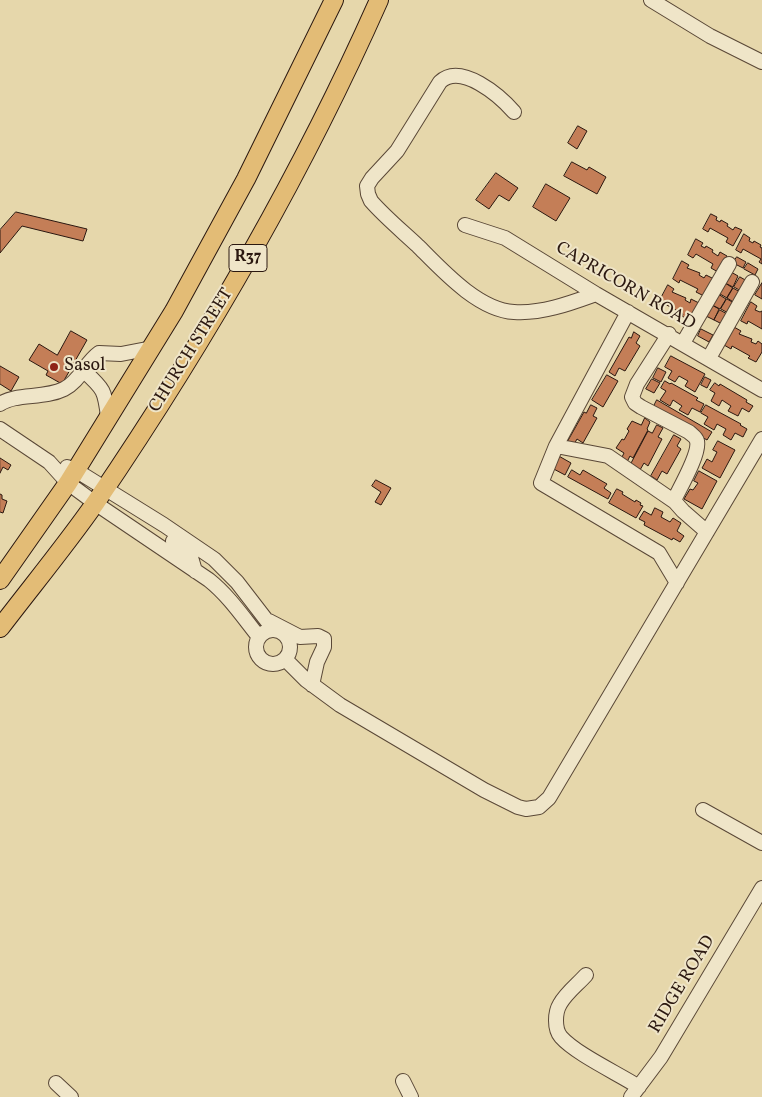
<!DOCTYPE html>
<html>
<head>
<meta charset="utf-8">
<style>
  body { margin:0 }
  canvas { display:block; background:#e6d7ab }
</style>
</head>
<body>
<canvas width="762" height="1097"></canvas>
<script>
const c = document.querySelector('canvas').getContext('2d');
c.lineJoin = 'round';
function fill(path, color) {
  c.fillStyle = color;
  c.fill(path, 'evenodd');
}
function stroke(path, color, width, dash) {
  c.strokeStyle = color;
  c.lineWidth = width;
  c.lineCap = dash ? 'butt' : 'round';
  c.setLineDash(dash || []);
  c.stroke(path);
}
function write(font, color, halo, rows, align = 'center') {
  c.font = font + ' Vollkorn,serif';
  c.lineWidth = 4;
  c.setLineDash([]);
  c.textBaseline = 'middle';
  c.strokeStyle = halo;
  c.fillStyle = color;
  for (const [text, x, y, turn = 0] of rows) {
    c.save();
    c.translate(x, y);
    c.rotate((+turn || 0) * Math.PI / 180);
    c.textAlign = isNaN(turn) ? turn : align;
    if (halo) c.strokeText(text, 0, 0);
    c.fillText(text, 0, 0);
    c.restore();
  }
}
const building = new Path2D(`
  M578 126 587 131 577 149 568 143Z
  M572 162 587 170 589 167 606 177 597 194 564 176Z
  M496 173 518 188 509 201 499 195 489 209 476 200Z
  M546 184 570 198 556 221 533 207Z
  M16 212 87 229 83 241 22 226 0 253V230Z
  M711 214 717 217 716 220 720 222 721 220 728 224 727 226 733 230 735 227 742 230 733 246 726 242 728 238 710 228 708 232 703 229Z
  M744 234 750 238 749 241 753 243 754 241 761 245 760 247 762 248V264L759 262 761 259 743 249 741 253 736 250Z
  M696 239 703 243 701 246 705 248 706 246 713 250 712 252 718 256 720 252 727 256 718 272 711 268 713 264 696 254 693 258 688 255Z
  M737 257 746 262 743 268 733 263Z
  M682 261 689 265 687 268 700 273 699 275 704 278 706 275 714 279 704 296 696 292 698 289 680 280 679 283 673 279Z
  M748 263 758 269 755 275 744 269Z
  M731 272 738 276 733 287 725 283Z
  M740 277 747 281 741 291 734 287Z
  M725 283 733 288 727 298 720 294Z
  M762 283V299L755 295Z
  M668 285 674 289 672 292 686 298 685 300 690 303 691 299 699 303 690 321 682 316 683 314 665 304 664 307 658 304Z
  M733 288 740 292 735 303 727 298Z
  M718 294 726 299 720 309 712 305Z
  M727 299 734 303 728 313 721 309Z
  M751 302 757 306 755 310 760 312 762 311V329L748 321 747 324 741 321Z
  M712 305 719 309 714 320 706 316Z
  M720 310 727 314 722 324 714 320Z
  M734 327 741 331 739 334 752 339 751 342 756 344 758 341 762 344V352L756 362 748 358 750 356 732 346 731 349 724 345Z
  M701 329 713 335 709 342 698 336Z
  M71 331 87 340 62 384 46 375 48 371 29 360 39 344 57 355Z
  M634 332 640 336 636 343 640 346 625 371 619 368 615 376 609 372 629 337 631 338Z
  M671 356 705 374 695 392 685 386 688 381 679 376 675 382 668 378 672 371 665 367Z
  M0 366 19 377 11 391 0 384Z
  M658 368 666 372 661 382 653 378Z
  M607 375 618 381 603 407 592 400Z
  M705 377 711 380 707 388 701 385Z
  M652 379 660 383 654 393 646 389Z
  M665 381 670 384 671 383 698 398 696 400 704 404 700 412 692 408 688 415 679 410 682 406 673 400 670 406 660 400 666 391 661 388Z
  M715 383 719 386 720 384 747 400 746 402 753 406 749 412 742 408 738 416 728 411 731 406 722 400 719 406 711 401 715 393 710 390Z
  M657 400 712 432 707 440 653 408Z
  M591 405 597 408 593 416 597 418 583 443 577 439 572 448 566 444 584 412 586 413Z
  M706 405 741 424 740 425 747 429 743 437 735 433 731 440 723 435 726 429 717 424 714 430 704 424 708 417 701 413Z
  M645 418 650 422 647 429 648 430 633 458 630 456 627 462 621 459 624 453 616 448 622 439 624 440 629 431 627 429 632 421 641 425Z
  M657 425 663 428 658 437 662 439 648 466 644 463 640 470 630 465 648 431 652 433Z
  M674 435 681 439 677 446 681 449 667 474 662 471 657 480 651 476Z
  M718 441 735 450 720 478 702 468 707 459 712 462 717 452 713 450Z
  M557 455 571 463 565 475 550 467Z
  M0 458 11 465 8 470 3 467 0 473Z
  M572 470 580 475 583 470 607 484 604 488 611 493 608 499 568 477Z
  M699 471 717 481 702 509 684 499 690 489 693 490 698 483 694 481Z
  M376 480 391 488 381 505 375 502 381 492 372 486Z
  M617 489 623 492 622 494 635 502 636 500 641 503 640 505 643 506 636 518 609 503Z
  M0 494 2 495V499L7 501 3 513 0 512Z
  M655 508 663 512 661 517 670 522 673 518 681 523 677 531 684 536 680 542 673 538 672 540 644 525 645 522 639 519 644 511 651 515Z`);
const minor = new Path2D(`
  M651 0 710 36 762 62
  M514 112C500 96 461 62 440 82L397 151 372 178 367 186 368 194 371 201C385 217 402 231 418 246 442 270 478 310 514 312 542 314 571 303 596 294
  M465 225 505 238 596 294 762 390
  M628 312 556 446 541 483 659 553 677 583
  M669 334 637 384 632 397 635 403 641 407 689 432C692 435 696 437 697 441 700 453 681 486 675 498V502L683 511 707 532
  M683 343 729 264
  M709 358 752 282
  M84 371C104 389 105 391 108 417
  M0 404C16 393 44 399 64 389 80 381 85 363 99 353L121 354 152 348
  M0 429 49 462 68 483 95 503 209 580C229 596 243 617 259 637
  M556 446 608 456 675 502
  M67 467 77 471 164 525 214 559 237 582 274 630
  M173 541 190 554 195 571
  M269 621 300 637 318 636 324 639V647L317 662 312 685
  M256 647a17 17 0 1 1 34 0a17 17 0 1 1-34 0Z
  M285 659 306 680 340 705 484 790 518 807 526 809 539 807 549 798 762 439
  M703 810 762 843
  M586 975C578 984 566 993 560 1004 555 1012 554 1029 561 1037 576 1054 619 1074 639 1087
  M403 1081 411 1097
  M56 1083 71 1097
  M631 1097 661 1057 762 888`);
const major = new Path2D(`
  M0 580 68 483 174 311 246 179 334 0
  M0 628C32 586 66 545 96 502 204 343 301 176 379 0`);
const markers = [
  [54,367,5,"#8f2418"]
];
const shields = [
  [248,258,38]
];
const shieldNames = [
  ["R37",248,258]
];
const streetNames = [
  ["CAPRICORN ROAD",625,287,30],
  ["CHURCH STREET",192,351,-58],
  ["RIDGE ROAD",683,985,-59]
];
const poiNames = [
  ["Sasol",64,367]
];
fill(building, '#c47e57');
stroke(building, '#2b1810', 1);
stroke(minor, '#5a4837', 16);
stroke(major, '#2b1810', 20);
stroke(minor, '#efe5c8', 14);
stroke(major, '#e3bc76', 18);
for (const [x, y, r, color] of markers) {
  const dot = new Path2D();
  dot.arc(x, y, r, 0, 2 * Math.PI);
  c.fillStyle = color;
  c.fill(dot);
  stroke(dot, '#efe5c8', 2);
}
for (const [x, y, w] of shields) {
  const box = new Path2D();
  box.roundRect(x - w / 2, y - 13.5, w, 27, 4);
  c.fillStyle = '#efe5c8';
  c.fill(box);
  stroke(box, '#2b1810', 1);
}
write('bold 16px', '#2b1810', null, shieldNames);
write('18px', '#2b1810', '#efe5c8', streetNames);
write('18px', '#2b1810', '#efe5c8', poiNames, 'left');
</script>
</body>
</html>
